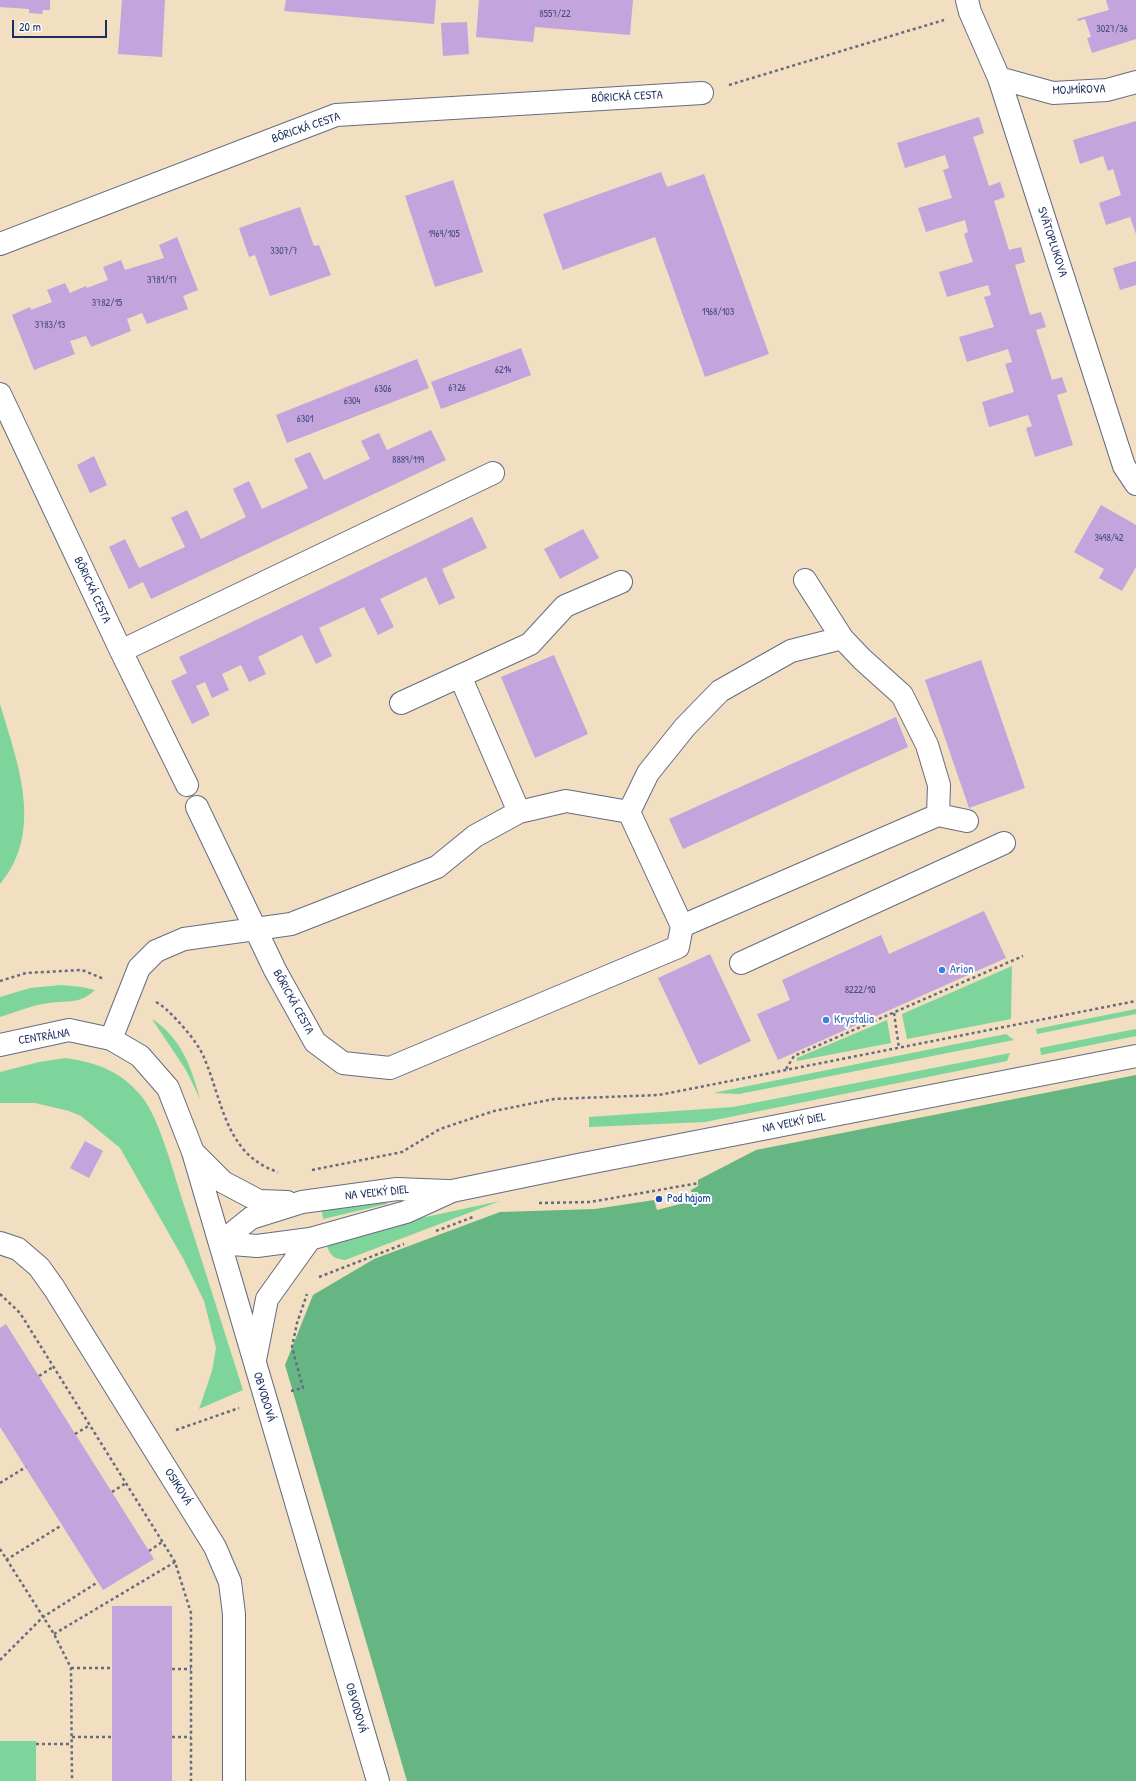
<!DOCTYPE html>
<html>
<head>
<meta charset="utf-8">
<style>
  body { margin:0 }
  #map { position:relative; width:1136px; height:1781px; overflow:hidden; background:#f2dec0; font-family:"Patrick Hand",sans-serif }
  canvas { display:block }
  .scale { position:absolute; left:12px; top:20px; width:95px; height:18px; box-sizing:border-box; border:2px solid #1b2f5e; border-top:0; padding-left:5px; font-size:12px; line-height:14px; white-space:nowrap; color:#1b2f5e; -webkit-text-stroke:3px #fff; paint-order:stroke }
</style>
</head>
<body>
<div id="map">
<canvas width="1136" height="1781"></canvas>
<div class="scale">20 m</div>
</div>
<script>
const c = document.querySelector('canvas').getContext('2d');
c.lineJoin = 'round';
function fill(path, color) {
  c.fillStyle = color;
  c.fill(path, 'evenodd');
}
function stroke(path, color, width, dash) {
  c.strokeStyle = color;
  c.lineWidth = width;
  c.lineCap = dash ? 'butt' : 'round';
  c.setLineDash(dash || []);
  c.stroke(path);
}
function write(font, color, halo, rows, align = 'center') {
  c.font = font + ' "Patrick Hand",sans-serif';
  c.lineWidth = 4;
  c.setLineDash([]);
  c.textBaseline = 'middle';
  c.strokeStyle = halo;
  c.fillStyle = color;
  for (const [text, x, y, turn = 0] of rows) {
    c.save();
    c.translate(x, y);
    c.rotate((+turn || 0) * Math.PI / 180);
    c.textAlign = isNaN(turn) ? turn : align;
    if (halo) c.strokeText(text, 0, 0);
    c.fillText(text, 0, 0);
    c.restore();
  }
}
const green = new Path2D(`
  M0 704C17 762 45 831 0 884Z
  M1012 966 1011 1019 907 1039 902 1014Z
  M61 985 82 987 95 990C79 1005 68 1000 49 1003 32 1005 16 1012 0 1017V997L30 988Z
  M1136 1009V1014L1037 1034 1036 1029Z
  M152 1019C181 1037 192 1069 200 1099L186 1070Z
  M887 1020 891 1043 797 1061V1058Z
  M1136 1029V1036L1041 1055 1040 1048Z
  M1006 1034 1014 1040 739 1094 713 1093Z
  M1010 1053 1007 1061 705 1122 589 1127V1117L733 1107Z
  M66 1058C98 1063 121 1071 142 1097 158 1116 173 1170 181 1196 202 1260 222 1325 243 1390L199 1409 212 1371 216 1348 204 1301 184 1260 120 1148 81 1116 69 1111 35 1103H0V1072L39 1062Z
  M385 1200 387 1202V1204L323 1219 322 1211Z
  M500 1201 345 1260C335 1259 330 1256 327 1246L345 1237 370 1229Z
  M0 1741H36V1781H0Z`);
const forest = new Path2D(`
  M1136 1075V1781H407L285 1365 313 1295 374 1259 500 1212 595 1209 654 1200 657 1210 692 1201 691 1190 698 1186V1180L756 1150Z`);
const building = new Path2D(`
  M0 0H50V10H43L42 14 29 13V9L0 7Z
  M122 0H165L162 57 118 54Z
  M286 0H436L434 24 284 11Z
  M479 0H633L630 35 535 27 533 42 476 37Z
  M1106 0H1136V39L1092 53 1087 38 1091 37 1085 19 1078 21 1077 19 1109 10Z
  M467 22 469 54 443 56 441 23Z
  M979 117 984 133 973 137 989 186 1000 182 1005 197 994 201 1009 250 1021 247 1025 262 1015 265 1030 315 1041 312 1046 327 1036 330 1052 380 1062 377 1067 392 1057 395 1073 445 1035 457 1026 428 1032 426 1028 415 989 427 982 402 1014 392 1005 364 1012 362 1008 349 967 362 959 337 994 327 984 297 991 295 988 285 947 297 939 272 973 262 964 234 968 232 965 220 926 232 918 208 952 198 943 170 949 168 945 155 905 168 897 143Z
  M1136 121V234L1130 217 1106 225 1099 203 1121 195 1113 169 1108 171 1103 156 1080 164 1073 140Z
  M661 172 667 187 704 174 769 354 705 377 655 237 563 270 543 214Z
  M453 180 483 272 435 287 405 196Z
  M300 207 314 246 319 245 331 275 270 296 255 255 249 257 239 228Z
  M177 237 198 290 183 296 188 309 147 324 142 313 127 319 131 331 91 347 86 336 70 341 75 354 34 370 12 315 30 307 31 310 52 302 47 290 65 283 70 293 86 286 87 288 108 280 103 267 121 260 125 270 164 258 159 245Z
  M1136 261V285L1120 290 1113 268Z
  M521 348 531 375 441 409 431 382Z
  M417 359 429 388 287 443 276 415Z
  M431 430 446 460 151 599 143 582 129 589 109 547 125 539 139 568 185 547 171 518 187 510 201 539 246 517 233 489 249 481 262 509 308 488 294 459 310 452 324 480 370 459 361 441 379 433 387 450Z
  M94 456 107 485 90 493 77 465Z
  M1101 505 1136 525V567L1122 591 1099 578 1104 569 1074 552Z
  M472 517 487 548 442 569 455 598 439 605 426 577 380 599 394 627 378 635 364 607 319 628 332 656 316 664 302 635 258 657 266 674 249 682 241 665 222 674 229 690 212 698 205 682 196 686 210 715 192 724 171 681 187 673 179 657Z
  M583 529 599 558 560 579 544 549Z
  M554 655 588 734 535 758 501 677Z
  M981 660 1025 788 969 808 925 680Z
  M896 717 908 747 683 849 669 819Z
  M984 911 1006 958 778 1060 757 1014 790 1000 782 980 881 935 889 954Z
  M710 954 751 1041 699 1065 658 978Z
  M85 1141 103 1151 89 1178 70 1168Z
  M6 1324 154 1559 103 1590 0 1427V1328Z
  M112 1606H172V1781H112Z`);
const path = new Path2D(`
  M729 85 944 20
  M0 981 26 973 82 970 104 979
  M156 1002C165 1007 170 1013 177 1020 187 1031 200 1046 205 1060 223 1103 226 1155 278 1172
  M894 1013 899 1048
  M786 1069 794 1056 1023 956
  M312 1170 402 1152 440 1129 494 1111 554 1099 659 1095 1136 1001
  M539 1203 590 1202 699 1183
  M436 1231 473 1217
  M319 1277 404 1244
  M0 1294 20 1313 175 1562 191 1613V1781
  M39 1376 53 1367
  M291 1391 303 1388 292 1347 297 1323 307 1294
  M176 1430 239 1408
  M75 1434 90 1425
  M0 1483 26 1467
  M112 1492 126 1483
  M0 1549 54 1634 71 1668 72 1781
  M149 1551 162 1542
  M6 1560 62 1525
  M54 1634 175 1562
  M0 1660 43 1617 98 1582
  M71 1668H112
  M172 1669H191
  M72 1737H112
  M172 1737H191
  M36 1744H72`);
const minor = new Path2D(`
  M967 0 970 12 999 78 1124 466 1136 484
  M999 78 1053 93 1107 90 1136 82
  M0 244 336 115 702 93
  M0 394 121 651 187 785
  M805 580 842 638 862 659 902 695 927 745 939 785 938 815
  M121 651 493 473
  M460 676 519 812
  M401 703 530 644 565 606 621 582
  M197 807 275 970 315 1042 343 1063 390 1068 678 947 682 926 938 815 967 821
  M629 812 648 773 685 727 720 691 791 651 842 638
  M741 963 1004 843
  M111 1039 139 968 156 951 184 939 291 924 437 867 475 836 519 812 566 801 629 812 682 926
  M0 1045 69 1030 111 1039 140 1056 168 1088 193 1152 378 1781
  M194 1153 223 1182 259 1201 287 1202
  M0 1243 18 1249 39 1267 54 1288 215 1547 230 1582 234 1614V1781
  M220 1243 257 1246 310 1239 406 1212 452 1191 583 1164 1136 1056
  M220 1243 251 1218 302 1202 397 1189 447 1191
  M255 1360 267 1299 310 1239`);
const markers = [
  [942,970,4,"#3f7fe0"],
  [826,1020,4,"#3f7fe0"],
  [659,1199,4,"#1a4fb4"]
];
const numberNames = [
  ["8557/22",555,14],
  ["3027/36",1112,29],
  ["1969/105",444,234],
  ["3307/7",284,251],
  ["3781/17",162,280],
  ["3782/15",107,303],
  ["1968/103",718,312],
  ["3783/13",50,325],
  ["6214",503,370],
  ["6726",457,388],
  ["6306",383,389],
  ["6304",352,401],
  ["6301",305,419],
  ["8889/119",408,460],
  ["3498/42",1109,538],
  ["8222/10",860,990]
];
const streetNames = [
  ["MOJMÍROVA",1079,90,-2],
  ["BÔRICKÁ CESTA",627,97,-3],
  ["BÔRICKÁ CESTA",306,128,-19],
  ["SVÄTOPLUKOVA",1052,242,72],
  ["BÔRICKÁ CESTA",92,590,65],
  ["BÔRICKÁ CESTA",293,1002,61],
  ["CENTRÁLNA",44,1037,-9],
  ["NA VEĽKÝ DIEL",794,1123,-11],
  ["NA VEĽKÝ DIEL",377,1193,-6],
  ["OBVODOVÁ",264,1397,73],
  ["OSIKOVÁ",178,1487,58],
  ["OBVODOVÁ",356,1708,74]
];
const shopNames = [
  ["Arion",950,970],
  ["Krystalia",834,1020]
];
const transitNames = [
  ["Pod hájom",667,1199]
];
fill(green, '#7dd59b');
fill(forest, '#66b683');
fill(building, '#c3a4dc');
stroke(minor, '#666c80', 24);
stroke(path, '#666c80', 2.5, [3, 3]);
stroke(minor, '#fff', 22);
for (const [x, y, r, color] of markers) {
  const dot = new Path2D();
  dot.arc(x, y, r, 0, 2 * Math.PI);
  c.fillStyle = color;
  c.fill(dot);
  stroke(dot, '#fff', 1.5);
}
write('10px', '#454c7e', null, numberNames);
write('12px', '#1b2f5e', '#fff', streetNames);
write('12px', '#366cbe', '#fff', shopNames, 'left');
write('12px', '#164399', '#fff', transitNames, 'left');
</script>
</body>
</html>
